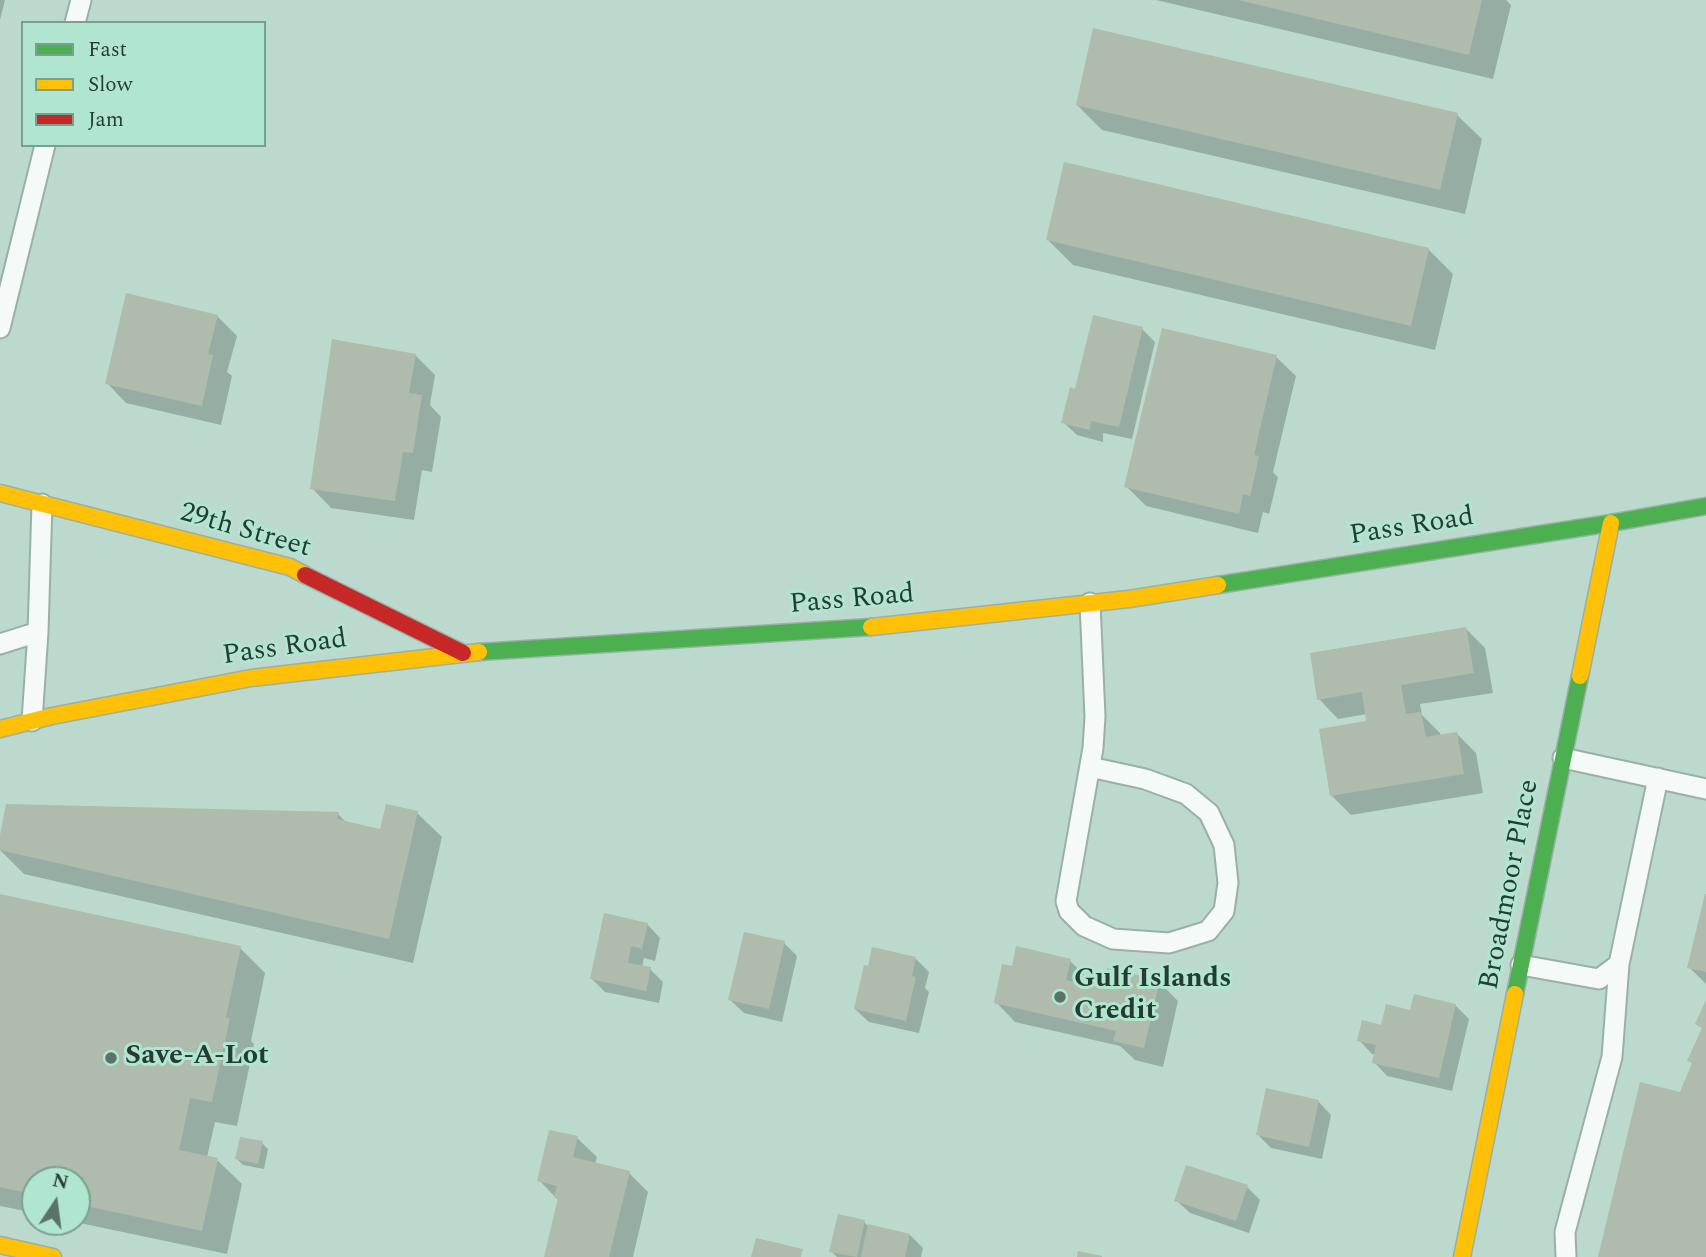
<!DOCTYPE html>
<html>
<head>
<meta charset="utf-8">
<style>
  body { margin:0 }
  #map { position:relative; width:1706px; height:1257px; overflow:hidden; background:#bcd9cd; font-family:Spectral,serif }
  canvas { display:block }
  .legend { position:absolute; left:21px; top:21px; width:245px; height:126px; box-sizing:border-box; background:#b0e5d0; border:2px solid #79a191; margin:0; padding:9px 12px; list-style:none; font-size:21px; color:#263b33 }
  .legend li { display:flex; align-items:center; gap:14px; height:35px }
  .legend b { width:35px; border:2px solid #79a191 }
  .north { position:absolute; left:21px; top:1166px; width:70px; height:70px; box-sizing:border-box; background:#b0e5d0; border:2px solid #79a191; border-radius:50%; rotate:13deg; font-size:19px; font-weight:700; line-height:28px; text-align:center; color:#263b33 }
  .north::after { content:''; display:block; margin:auto; width:24px; height:32px; background:#5a7269; clip-path:polygon(50% 0,100% 100%,50% 72%,0 100%) }
</style>
</head>
<body>
<div id="map">
<canvas width="1706" height="1257"></canvas>
<ul class="legend">
<li><b style="height:9px;background:#4caf50"></b>Fast</li>
<li><b style="height:9px;background:#ffc107"></b>Slow</li>
<li><b style="height:9px;background:#c62828"></b>Jam</li>
</ul>
<div class="north">N</div>
</div>
<script>
const c = document.querySelector('canvas').getContext('2d');
c.lineJoin = 'round';
function fill(path, color) {
  c.fillStyle = color;
  c.fill(path, 'evenodd');
}
function stroke(path, color, width, dash) {
  c.strokeStyle = color;
  c.lineWidth = width;
  c.lineCap = dash ? 'butt' : 'round';
  c.setLineDash(dash || []);
  c.stroke(path);
}
function write(font, color, halo, rows, align = 'center') {
  c.font = font + ' Spectral,serif';
  c.lineWidth = 6;
  c.setLineDash([]);
  c.textBaseline = 'middle';
  c.strokeStyle = halo;
  c.fillStyle = color;
  for (const [text, x, y, turn = 0] of rows) {
    c.save();
    c.translate(x, y);
    c.rotate((+turn || 0) * Math.PI / 180);
    c.textAlign = isNaN(turn) ? turn : align;
    if (halo) c.strokeText(text, 0, 0);
    c.fillText(text, 0, 0);
    c.restore();
  }
}
const shadow = new Path2D(`
  M0 0H5L0 20Z
  M1156 0H1506L1511 5 1493 79Z
  M1077 105 1457 115 1482 139 1465 214 1102 130Z
  M1048 240 1428 249 1453 274 1435 350 1073 265Z
  M217 316 237 336 227 372 232 376 221 425 126 403 107 383Z
  M1142 329 1155 342 1132 439 1103 433V442L1077 435 1063 422 1076 391Z
  M415 355 435 375 430 405 441 417 432 472 422 470 414 520 331 508 312 488Z
  M1276 357 1296 376 1273 472 1278 477 1269 514 1263 512 1258 533 1146 506 1126 486Z
  M1466 629 1485 648 1493 693 1420 704 1422 715 1440 733 1441 736 1457 734 1476 753 1483 793 1351 815 1332 796 1368 723 1367 714 1338 719 1319 699Z
  M417 813 442 837 413 963 24 874 0 850V845L338 814 347 823 381 831Z
  M0 896 240 948 265 973 251 1041 254 1044 237 1126 215 1122 207 1157 217 1160 242 1184 227 1254 75 1222H77V1180H35V1213L0 1206Z
  M1706 897V984L1689 967Z
  M647 924 660 938 655 961 644 958 642 968 650 969 663 982 659 1003 605 992 592 979Z
  M784 943 797 956 782 1022 744 1013 730 1000Z
  M916 959 929 972 925 988 929 992 919 1033 869 1022 855 1009Z
  M1070 961 1090 980 1088 987 1103 990 1159 982 1178 1001 1163 1067 1135 1060 1120 1046 1015 1022 996 1002 1013 969Z
  M1455 1005 1469 1019 1452 1091 1387 1076 1374 1062 1376 1055 1372 1054 1359 1040 1412 1012Z
  M1318 1101 1331 1115 1322 1159 1271 1148 1258 1135Z
  M577 1138 597 1157 595 1164 629 1173 648 1192 633 1257H546L558 1200 539 1180Z
  M262 1143 268 1149 264 1169 243 1165 237 1159Z
  M1247 1187 1260 1200 1249 1233 1190 1213 1176 1200Z
  M864 1222 868 1226 910 1235 923 1248 921 1257H837L831 1251Z`);
const building = new Path2D(`
  M1238 0H1482L1469 55Z
  M1093 28 1458 113 1440 190 1076 105Z
  M1064 162 1429 248 1411 326 1046 240Z
  M126 293 218 315 208 354 213 355 202 406 105 384Z
  M1093 315 1143 327 1119 427 1091 421 1090 430 1061 423 1070 387 1075 389Z
  M1162 328 1277 355 1254 455 1259 456 1250 496 1243 494 1239 514 1124 487Z
  M332 339 416 354 409 393 422 395 413 453 403 452 395 501 310 489Z
  M1466 627 1474 673 1401 685 1406 714 1421 712 1426 737 1457 732 1464 774 1330 796 1319 729 1366 721 1362 692 1317 700 1310 653Z
  M6 804 339 812 337 819 380 829 386 804 418 811 389 939 0 850V835Z
  M0 894 241 946 226 1017 230 1018 212 1102 190 1098 179 1150 218 1158 202 1231 77 1204V1180H35V1195L0 1187Z
  M1705 894H1706V972L1687 968Z
  M604 913 648 923 642 949 631 946 628 963 651 967 646 991 590 979Z
  M744 932 785 941 769 1009 728 1000Z
  M1016 946 1071 959 1066 980 1102 988 1107 968 1160 980 1144 1048 1113 1041 1116 1031 994 1003 1002 964 1012 966Z
  M872 947 916 957 912 976 916 977 906 1021 854 1009 864 965 868 966Z
  M1414 994 1456 1004 1439 1078 1372 1063 1376 1045 1357 1041 1362 1020 1381 1025 1386 1004 1410 1010Z
  M1706 1000V1257H1598L1640 1082 1680 1092 1692 1063 1687 1061 1702 1028 1695 1024Z
  M1266 1088 1319 1100 1309 1147 1256 1135Z
  M549 1130 578 1136 573 1157 630 1171 609 1257H544L558 1198 554 1197 557 1186 537 1181Z
  M240 1137 263 1141 258 1164 235 1159Z
  M1186 1165 1248 1185 1236 1221 1174 1201Z
  M838 1214 865 1220 857 1257 829 1252Z
  M868 1224 910 1234 905 1257H861Z
  M756 1238 803 1249 801 1257H751Z
  M1078 1251 1102 1256V1257H1077Z`);
const lane = new Path2D(`
  M75 23 81 0
  M0 328 45 145
  M0 644 38 632
  M32 721 38 632 42 504
  M1563 758 1706 789
  M1090 767 1145 779 1186 794 1209 813 1224 845 1228 883 1224 911 1208 931 1169 943 1113 939 1084 926 1069 911 1066 901 1093 748 1095 717 1090 603
  M1521 965 1599 979 1619 964
  M1566 1257 1565 1232 1612 1057 1619 964 1658 778`);
const fast = new Path2D(`
  M1218 585 1611 523 1706 506
  M479 652 871 627
  M1515 994 1580 676`);
const slow = new Path2D(`
  M0 493 290 567 305 575
  M871 627 1129 599 1218 585
  M1580 676 1611 523
  M0 729 52 716 251 678 479 652
  M0 1245 53 1257
  M1462 1257 1515 994`);
const jam = new Path2D(`
  M305 575 463 653`);
const markers = [
  [1060,997,7,"#5a7269"],
  [111,1058,7,"#5a7269"]
];
const streetNames = [
  ["Pass Road",1412,528,-9],
  ["29th Street",245,532,16],
  ["Pass Road",852,601,-5],
  ["Pass Road",285,649,-8],
  ["Broadmoor Place",1511,885,-79]
];
const poiNames = [
  ["Gulf Islands",1074,981],
  ["Credit",1074,1013],
  ["Save-A-Lot",125,1058]
];
fill(shadow, '#0003');
fill(building, '#aebbad');
stroke(lane, '#99b0a7', 23);
stroke(fast, '#99b0a7', 19);
stroke(slow, '#99b0a7', 19);
stroke(jam, '#99b0a7', 19);
stroke(lane, '#f5f9f8', 19);
stroke(fast, '#4caf50', 16);
stroke(slow, '#ffc107', 16);
stroke(jam, '#c62828', 16);
for (const [x, y, r, color] of markers) {
  const dot = new Path2D();
  dot.arc(x, y, r, 0, 2 * Math.PI);
  c.fillStyle = color;
  c.fill(dot);
  stroke(dot, '#b0e5d0', 2.5);
}
write('28px', '#263b33', '#b0e5d0', streetNames);
write('bold 28px', '#263b33', '#b0e5d0', poiNames, 'left');
</script>
</body>
</html>
